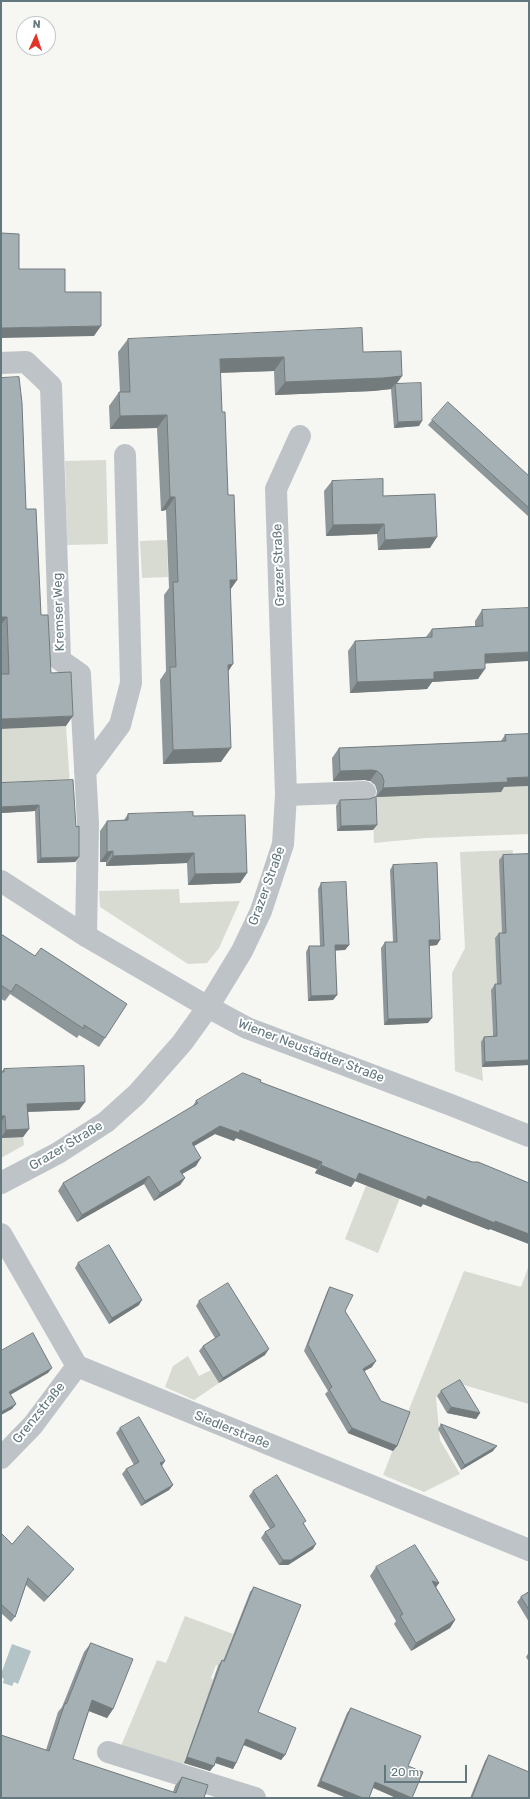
<!DOCTYPE html>
<html>
<head>
<meta charset="utf-8">
<style>
  body { margin:0 }
  #map { position:relative; width:530px; height:1799px; overflow:hidden; background:#f6f6f3; font-family:Rubik,sans-serif }
  canvas { display:block }
  .frame { position:absolute; inset:0; border:2px solid #62777e; pointer-events:none }
  .north { position:absolute; left:16px; top:16px; width:40px; height:40px; box-sizing:border-box; background:#fff; border:1px solid #c0c9cb; border-radius:50%; rotate:3deg; font-size:11px; font-weight:700; line-height:16px; text-align:center; color:#62777e }
  .north::after { content:''; display:block; margin:auto; width:14px; height:18px; background:#e23328; clip-path:polygon(50% 0,100% 100%,50% 72%,0 100%) }
  .scale { position:absolute; left:384px; top:1765px; width:83px; height:18px; box-sizing:border-box; border:2px solid #62777e; border-top:0; padding-left:5px; font-size:12px; line-height:14px; white-space:nowrap; color:#62777e; -webkit-text-stroke:3px #fff; paint-order:stroke }
</style>
</head>
<body>
<div id="map">
<canvas width="530" height="1799"></canvas>
<div class="frame"></div>
<div class="north">N</div>
<div class="scale">20 m</div>
</div>
<script>
const c = document.querySelector('canvas').getContext('2d');
c.lineJoin = 'round';
function fill(path, color) {
  c.fillStyle = color;
  c.fill(path, 'evenodd');
}
function stroke(path, color, width, dash) {
  c.strokeStyle = color;
  c.lineWidth = width;
  c.lineCap = dash ? 'butt' : 'round';
  c.setLineDash(dash || []);
  c.stroke(path);
}
function write(font, color, halo, rows, align = 'center') {
  c.font = font + ' Rubik,sans-serif';
  c.lineWidth = 4;
  c.setLineDash([]);
  c.textBaseline = 'middle';
  c.strokeStyle = halo;
  c.fillStyle = color;
  for (const [text, x, y, turn = 0] of rows) {
    c.save();
    c.translate(x, y);
    c.rotate((+turn || 0) * Math.PI / 180);
    c.textAlign = isNaN(turn) ? turn : align;
    if (halo) c.strokeText(text, 0, 0);
    c.fillText(text, 0, 0);
    c.restore();
  }
}
const green = new Path2D(`
  M106 460 108 544 67 545 65 461Z
  M167 540 168 577 142 578 140 541Z
  M66 726 70 785 1 788V729Z
  M529 786V834L426 838 374 843 372 797 500 792V787Z
  M513 850 502 938 495 939 498 989 491 990 493 1041 482 1067 483 1081 455 1071 452 973 465 948 460 852Z
  M179 889 180 903 240 901 219 948 207 963 188 964 100 907 99 891Z
  M23 1137 24 1145 1 1158V1138Z
  M375 1163 400 1198 378 1253 345 1239Z
  M529 1265V1404L457 1383 436 1397 440 1440 460 1474 424 1492 383 1475 464 1271 521 1287Z
  M188 1356 199 1376 211 1370 219 1383 194 1400 165 1387 173 1366Z
  M185 1616 233 1634 221 1667 216 1665 211 1678 213 1680 183 1765 121 1746 157 1660 166 1663Z`);
const water = new Path2D(`
  M12 1644 31 1651 18 1684 14 1682 12 1686 3 1683 4 1679 1 1677V1674Z`);
const minor = new Path2D(`
  M1 363 26 362 51 386 60 660 80 674 88 824 86 936
  M85 772 120 725 131 683 125 455
  M286 795 365 792
  M1 881 86 936 208 1007 247 1028 451 1105 529 1136
  M1 1183 58 1153 106 1122 137 1094 182 1043 208 1007 242 951 261 911 283 844 286 795 276 489 300 436
  M1 1234 77 1366 529 1550
  M1 1458 33 1425 77 1366
  M108 1752 255 1798`);
const wall = new Path2D(`
  M128 339 363 352 402 376 396 384 419 426 394 428 391 389 373 391 275 395 274 371 220 373 222 412 228 495 237 580 230 590 228 672 221 762 163 764 160 680 166 671 164 595 169 588 166 510 161 511 157 428 110 429 109 406 119 392H120L118 352Z
  M1 378 26 509 41 615 51 673 66 726 2 674 1 648Z
  M432 420 529 476V517L428 425Z
  M332 481 383 496 430 548 378 550 377 534 326 536 324 491Z
  M482 610 485 664 478 679 432 682 427 689 350 693 348 651 355 641 426 637 432 629 475 626V621Z
  M529 734 504 787 501 792 376 797 377 791 375 785 370 781 365 780 333 781 332 758 339 748 501 741 505 735Z
  M1 783 76 827 79 857 75 862 37 863 35 811 1 813Z
  M340 800 373 830 337 831 336 806Z
  M128 814 193 816 247 873 240 883 188 885 187 863 106 866V862H100V831L107 821 124 820Z
  M529 854V1065L482 1067 481 1042 484 1037 493 1036 491 990 495 984H497L495 938 499 933H502L499 860 503 855Z
  M393 865 437 945 430 946 428 1023 384 1025 381 948 385 942H393L390 870Z
  M321 883 349 945 345 950H335L337 995 333 1000 308 1001 306 952 309 946H320L318 889Z
  M1 934 105 1038 99 1047 79 1035 77 1038 10 994 5 1001 1 999Z
  M4 1069 85 1102 79 1110 28 1112 29 1129 23 1137 1 1138V1072Z
  M260 1082 529 1183V1244L490 1229 489 1230 423 1204 421 1207 355 1181 351 1187 315 1173 317 1169 236 1138 234 1141 215 1134 194 1146 196 1166 182 1174 185 1178 180 1185 154 1201 144 1184 77 1222 58 1191 63 1183 192 1107 196 1101Z
  M78 1263 139 1305 109 1324 75 1268Z
  M330 1287 345 1311 372 1367 364 1371 397 1446 393 1451 348 1433 325 1394 328 1391 304 1351 327 1292Z
  M199 1301 265 1355 219 1383 199 1351 203 1346 215 1338 196 1306Z
  M441 1391 480 1413 476 1419 447 1413 437 1396Z
  M441 1424 493 1451 461 1470 438 1429Z
  M120 1428 165 1461 162 1466 173 1485 169 1490 141 1506 122 1474 126 1469 134 1465 116 1433Z
  M253 1491 304 1524 313 1549 288 1565H279L261 1538 265 1532 270 1529 249 1496Z
  M1 1533 12 1544 70 1574 44 1602 26 1585 15 1617 11 1622 1 1613Z
  M376 1567 439 1583 436 1587 455 1620 450 1628 411 1651 394 1624 396 1621 370 1576Z
  M254 1587 258 1712 285 1755 281 1760 243 1745 236 1763 233 1769 215 1763 210 1771 184 1763 218 1666 222 1660 223 1661 250 1592Z
  M529 1592V1622L517 1602 521 1597Z
  M91 1643 113 1709 107 1718 89 1711 73 1759 173 1792 175 1786 182 1777 204 1798H1L46 1750 58 1712 62 1707 84 1652Z
  M529 1652V1662L526 1657Z
  M351 1708 408 1766 423 1772 412 1798H397L373 1788 369 1798H347L317 1786 347 1713Z
  M489 1755 529 1798H470L485 1761Z`);
const shadedWall = new Path2D(`
  M101 326 94 336 1 338V328Z
  M284 357 274 371 210 373 220 359Z
  M402 376 395 386V384L391 389 373 391 275 395 285 382Z
  M167 415 157 428 110 429 120 416Z
  M422 421 419 426 394 428 398 422Z
  M170 497H175L166 510 161 511Z
  M384 524 377 534 326 536 333 525Z
  M437 537 430 548 378 550 385 540Z
  M230 580H237L228 593Z
  M1 617H7L1 625Z
  M529 652V661L478 664 485 654Z
  M233 664 224 678 228 665Z
  M485 669 478 679 432 682 427 689 350 693 357 682 434 672Z
  M73 716 66 726 1 729V719Z
  M231 748 221 762 163 764 173 750Z
  M372 770 377 771 370 781 365 780 333 781 340 771Z
  M529 777V786L504 787 501 792 376 797 383 788 507 778Z
  M39 805 35 811 1 813V807Z
  M377 825 373 830 337 831 341 826Z
  M113 851 106 862H100L107 852Z
  M194 853 187 863 106 866 113 856Z
  M79 857 75 862 37 863 41 858Z
  M247 873 240 883 188 885 195 874Z
  M429 940H440L437 945 426 946Z
  M335 945H349L345 950 331 951Z
  M337 995 333 1000 308 1001 311 996Z
  M432 1018 428 1023 384 1025 388 1019Z
  M529 1060V1065L482 1067 485 1062Z
  M85 1102 79 1110 21 1112 27 1104Z
  M1 1116H5L1 1122Z
  M220 1126 240 1130 322 1162 317 1169 236 1138 234 1141 215 1134 187 1150 192 1143Z
  M29 1129 23 1137 1 1138 6 1130Z
  M201 1158 196 1166 175 1178 180 1171Z
  M321 1165 359 1173 428 1196 495 1221 529 1234V1244L490 1229 489 1230 423 1204 421 1207 355 1181 351 1187 315 1173Z
  M149 1176 144 1184 77 1222 82 1215Z
  M185 1178 180 1185 154 1201 160 1193Z
  M142 1300 139 1305 109 1324 112 1318Z
  M269 1349 265 1355 219 1383 223 1378Z
  M376 1361 372 1367 359 1374 363 1369Z
  M52 1368 48 1373 5 1398 9 1392Z
  M16 1404 12 1409 1 1415V1412Z
  M451 1407 480 1413 476 1419 447 1413Z
  M352 1428 397 1446 393 1451 348 1433Z
  M497 1446 493 1451 461 1470 465 1465Z
  M165 1461 161 1466 160 1463Z
  M173 1485 169 1490 141 1506 145 1501Z
  M316 1544 313 1549 288 1565H279L283 1560Z
  M74 1569 70 1574 44 1602 48 1597Z
  M432 1581 439 1583 433 1591Z
  M455 1620 450 1628 411 1651 416 1643Z
  M92 1700 113 1709 107 1718 86 1710Z
  M246 1739 285 1755 281 1760 242 1744Z
  M187 1757 214 1766 210 1771 184 1763Z
  M217 1757 236 1763 233 1769 213 1762Z
  M321 1781 363 1798H347L317 1786Z
  M375 1782 412 1798H396L372 1787Z`);
const building = new Path2D(`
  M1 233 19 234V269H65V292H101V326L1 328Z
  M362 328 363 352 401 351 402 376 383 378 285 382 284 357 220 359 222 412H225L228 495H234L237 580H230L233 664 228 665 231 748 173 750 170 667H176L173 582H178L175 497H170L167 415 120 416 119 392H130L128 339Z
  M19 377 22 403 26 509H36L41 615H48L51 673 71 672 73 716 1 719V674H9L7 617H1V378Z
  M421 383 422 421 398 422 395 384Z
  M448 402 529 476V508L432 420Z
  M383 479V496L435 494 437 537 385 540 384 524 333 525 332 481Z
  M529 608V652L485 654V669L434 672V679L357 682 355 641 432 637V629L483 626 482 610Z
  M529 734V777L507 778 508 782 383 788 384 781 382 775 377 771 372 770 340 771 339 748 506 741 505 735Z
  M73 780 76 827 79 826V857L41 858 39 805 1 807V783Z
  M376 797 377 825 341 826 340 800 369 799Z
  M193 812V816L245 815 247 873 195 874 194 853 113 856V851L107 852V821L128 820V814Z
  M529 854V1060L485 1062 484 1037 497 1036 495 984H501L499 933H506L503 855Z
  M437 863 440 940H429L432 1018 388 1019 385 942H397L393 865Z
  M346 882 349 945H335L337 995 311 996 309 946H324L321 883Z
  M1 934 35 956 41 948 127 1004 105 1038 84 1025V1029L16 984 11 992 1 985Z
  M84 1066 85 1102 27 1104 29 1129 6 1130 5 1116H1V1072H4V1069Z
  M243 1073 261 1080 260 1082 472 1162H478L529 1183V1234L495 1221V1223L428 1196 426 1200 359 1173 356 1180 321 1165 322 1162 240 1130 239 1133 220 1126 192 1143 201 1158 180 1171 185 1178 160 1193 149 1176 82 1215 63 1183 198 1103 196 1101Z
  M109 1245 142 1300 112 1318 78 1263Z
  M228 1283 269 1349 223 1378 203 1346 220 1335 199 1301Z
  M330 1287 353 1295 345 1311 376 1361 363 1369 381 1401 410 1412 397 1446 352 1428 329 1389 332 1387 308 1345Z
  M33 1333 52 1368 9 1392 16 1404 1 1412V1351Z
  M460 1380 480 1413 451 1407 441 1391Z
  M139 1417 165 1461 160 1463 173 1485 145 1501 126 1469 139 1462 120 1428Z
  M441 1424 497 1446 465 1465Z
  M277 1475 306 1521 303 1523 316 1544 291 1560H283L265 1532 275 1526 253 1491Z
  M28 1526 74 1569 48 1597 28 1578 15 1617 1 1604V1533L12 1544Z
  M415 1545 439 1583 432 1581 455 1620 416 1643 400 1616 403 1614 376 1567Z
  M254 1587 301 1605 258 1712 296 1728 285 1755 246 1739 236 1763 217 1757 214 1766 187 1757 222 1660 224 1661Z
  M529 1592V1610L521 1597Z
  M91 1643 133 1659 113 1709 92 1700 73 1759 176 1793 182 1777 208 1785 204 1798H1V1735L49 1751 65 1703 66 1704Z
  M351 1708 421 1736 408 1766 423 1772 412 1798 375 1782 369 1798H363L321 1781Z
  M489 1755 529 1772V1798H472Z`);
const streetNames = [
  ["Grazer Straße",279,565,-92],
  ["Kremser Weg",59,612,-92],
  ["Grazer Straße",267,886,-70],
  ["Wiener Neustädter Straße",311,1051,21],
  ["Grazer Straße",66,1146,-31],
  ["Grenzstraße",39,1413,-51],
  ["Siedlerstraße",232,1430,22]
];
fill(green, '#d7dbd2');
fill(water, '#b4c4c6');
stroke(minor, '#bdc3c6', 22);
fill(wall, '#8d979a');
fill(shadedWall, '#737b7d');
fill(building, '#a4b0b3');
stroke(building, '#737b7d', 1);
write('13px', '#62777e', '#fff', streetNames);
</script>
</body>
</html>
